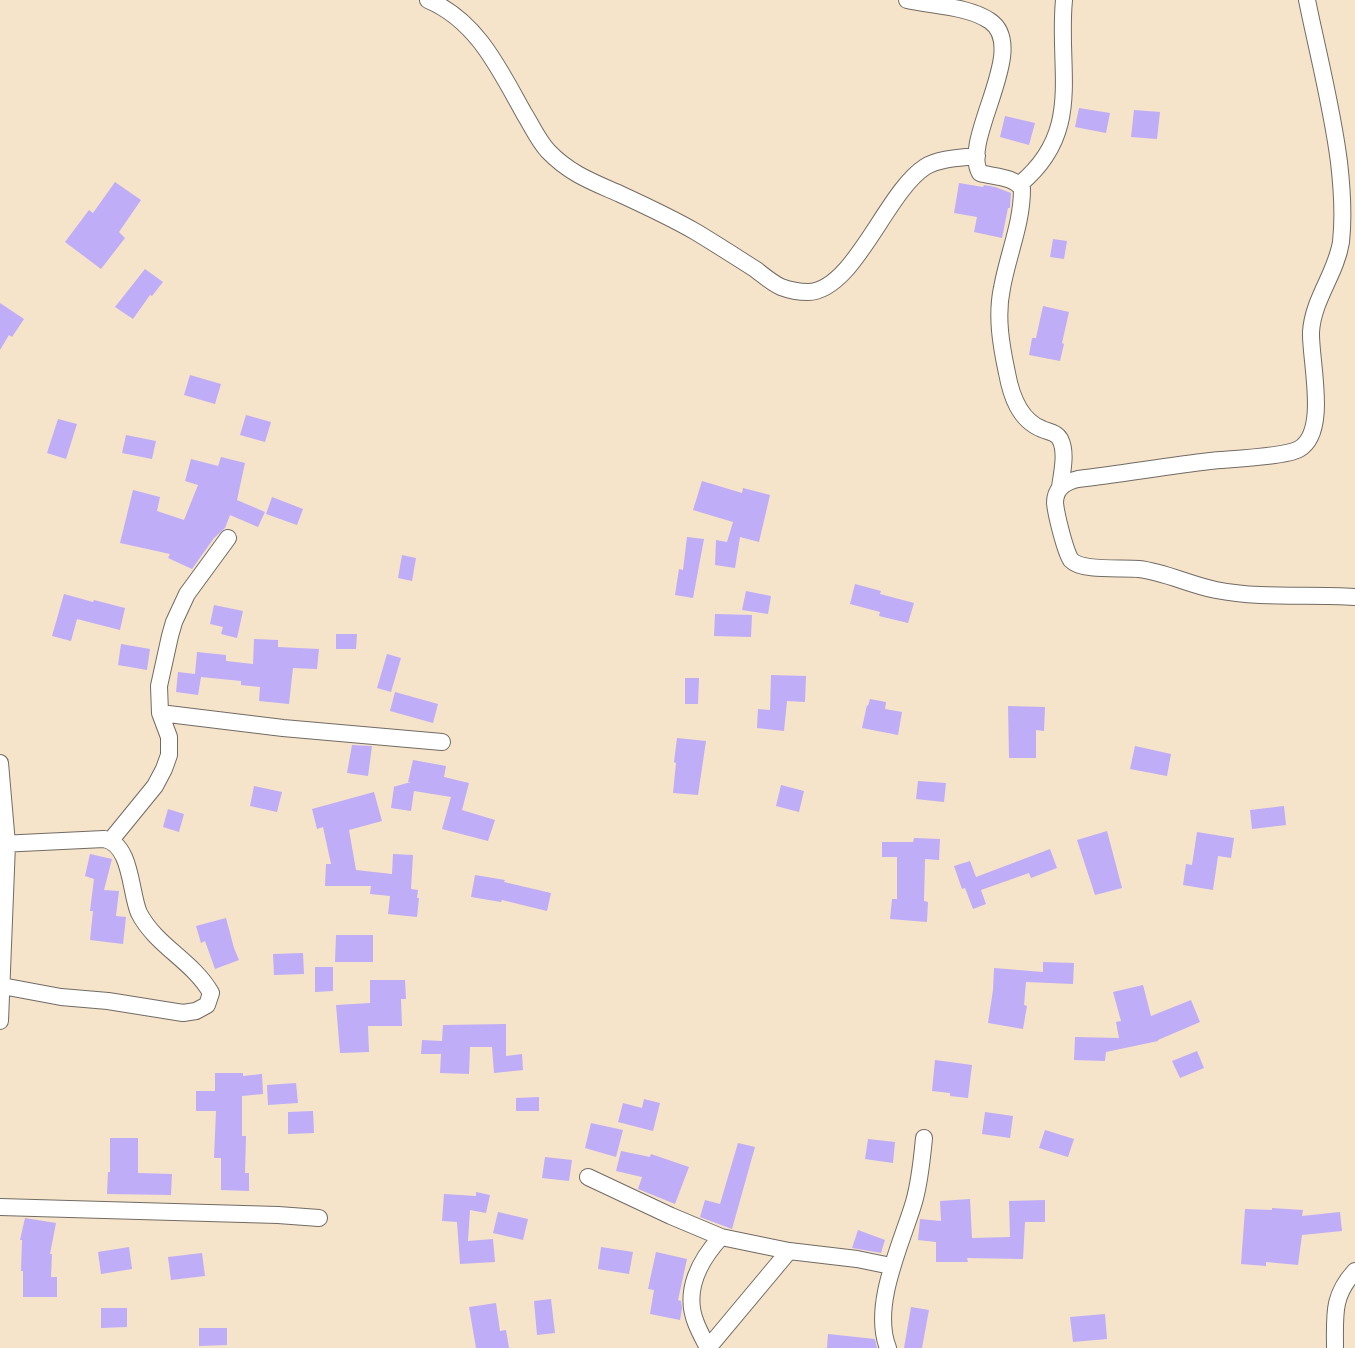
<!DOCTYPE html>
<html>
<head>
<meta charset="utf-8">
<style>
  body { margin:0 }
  canvas { display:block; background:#f5e3ca }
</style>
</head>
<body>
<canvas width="1355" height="1348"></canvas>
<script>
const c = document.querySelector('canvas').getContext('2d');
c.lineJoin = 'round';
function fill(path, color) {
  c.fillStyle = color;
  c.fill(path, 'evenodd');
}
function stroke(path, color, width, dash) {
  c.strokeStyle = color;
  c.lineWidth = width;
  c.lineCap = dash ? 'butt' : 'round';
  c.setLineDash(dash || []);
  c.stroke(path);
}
const building = new Path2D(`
  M1079 108 1110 113 1106 133 1075 127Z
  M1134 110 1160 112 1157 139 1131 137Z
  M1005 116 1035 123 1029 145 1000 137Z
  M115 182 141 200 119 232 125 238 101 269 65 242 89 210 93 213Z
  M959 183 983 187 984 185 995 187 1011 193 1010 208H1008L1002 238 974 232 977 217 954 213Z
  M1053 239 1067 241 1064 259 1050 257Z
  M145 269 163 282 152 296 150 295 133 319 115 307Z
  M0 303 24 319 12 337 9 335 0 350Z
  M1043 306 1069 312 1062 343 1064 344 1060 361 1029 355 1032 338H1036Z
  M190 375 221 384 215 404 184 395Z
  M246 415 271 422 265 442 240 435Z
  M58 419 77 424 66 459 47 453Z
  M126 435 156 441 152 459 122 453Z
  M221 457 245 463 237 500 265 512 258 527 230 515 225 528 214 538 192 569 168 558 170 554 120 543 133 490 160 497 157 511 184 520 198 485 185 481 191 459 218 466Z
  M702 481 742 493 743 488 770 495 759 542 740 537 735 568 715 565 716 540 727 542 733 522 693 510Z
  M272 497 303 509 297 525 266 514Z
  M687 537 704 539 693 598 675 595 679 569 683 570Z
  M402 555 416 558 412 581 398 578Z
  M855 584 881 591 880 594 914 603 908 623 879 616 880 612 850 604Z
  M746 591 771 596 768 614 742 610Z
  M64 594 93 602 94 600 125 608 120 630 77 619 71 641 52 636Z
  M214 605 243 611 237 638 221 634 223 627 210 624Z
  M715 614 752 615 751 637 714 636Z
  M336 634H357L356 649H336Z
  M254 639 278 640V647L319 649 317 669 293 668 289 704 259 701 260 687 241 685V681L201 677 198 695 176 692 178 672 195 674 197 652 226 655V661L253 664Z
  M121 644 150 649 147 670 118 665Z
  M387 654 401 658 391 692 377 688Z
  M771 675 806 676 805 702 787 701 784 731 757 728 758 709 770 710Z
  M685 678H699L698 704H685Z
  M395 692 438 704 433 723 390 711Z
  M870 699 886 702 885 709 902 712 898 735 862 728 867 705 868 706Z
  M1008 706 1045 707 1044 731 1036 730V758H1009Z
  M677 738 706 741 698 795 673 793 676 763 674 762Z
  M352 745 372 746 368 776 347 773Z
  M1135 746 1171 754 1167 776 1130 769Z
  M413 760 446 766 444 777 469 783 462 810 495 820 488 841 442 829 451 797 414 791 411 811 391 808 394 787H393L411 782H408Z
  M918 781 946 783 944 802 916 799Z
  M781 785 804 791 799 812 776 806Z
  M254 786 282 792 277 812 250 806Z
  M374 792 382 821 349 830 356 870 392 874 393 854 413 855 411 889 418 890 417 898H419L417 917 388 914 390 896 370 894 371 886H325L326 864H331L323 827 317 829 312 809Z
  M1284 806 1286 825 1252 829 1250 810Z
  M168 809 184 814 179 832 163 827Z
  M1107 831 1122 888 1095 895 1077 840Z
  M1197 832 1234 838 1231 858 1218 856 1213 890 1183 885 1186 864 1192 865Z
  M914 838 940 839 939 860 925 859 924 901 928 902 927 922 890 919 892 899H897V857H882V842H913Z
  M1050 849 1057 868 1031 878 1029 873 981 890 986 904 973 909 965 888 962 889 954 866 970 861 976 877Z
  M90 854 112 859 104 890 119 891 116 916 126 917 123 944 90 940 93 911H90L94 879 85 876Z
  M475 875 505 880 504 882 551 893 547 911 502 900 501 902 471 897Z
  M226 918 234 948 239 960 215 969 205 941 201 943 196 926Z
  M336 935H373V962H335Z
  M303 953 304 974 274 975 273 954Z
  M1043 962 1074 963 1073 984 1026 982 1024 1005 1027 1006 1023 1029 988 1023 993 990 994 968 1043 972Z
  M315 967H333V991L315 992Z
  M370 980H405L406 999H401L402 1026H368L369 1052 340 1053 336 1005 370 1003Z
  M1143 985 1151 1016 1191 1000 1200 1022 1158 1040V1041L1106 1052 1105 1061 1074 1060 1075 1037 1119 1038 1116 1022 1121 1021 1113 992Z
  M506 1024V1056L522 1054 523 1070 494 1073 492 1047H470L469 1074 440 1073 441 1054H421L422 1040 442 1041 443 1025Z
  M1197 1051 1204 1068 1180 1078 1172 1061Z
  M935 1060 972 1065 968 1098 950 1096V1093L932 1091Z
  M215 1073H243V1076L262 1074 263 1094 242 1096V1136H246L245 1173H249V1191L221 1190V1158H214L216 1111H196V1091H215Z
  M296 1083 298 1103 268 1105 267 1085Z
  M539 1097V1111H516V1098Z
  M644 1099 660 1103 653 1131 618 1122 623 1103 642 1108Z
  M313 1111 314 1133 288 1134V1112Z
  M985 1112 1013 1116 1010 1138 982 1134Z
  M591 1123 623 1130 616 1157 585 1148Z
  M1045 1130 1074 1139 1068 1157 1039 1148Z
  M110 1138H138V1173L172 1174 171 1195 107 1194 108 1172H110Z
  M868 1139 895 1142 893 1163 865 1159Z
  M738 1143 755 1147 732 1229 700 1217 705 1200 720 1204Z
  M621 1151 650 1157 651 1154 689 1167 675 1204 638 1189 642 1177 616 1171Z
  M545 1157 572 1160 569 1181 542 1178Z
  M476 1192 490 1195 486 1213 470 1210 468 1241 493 1239 495 1262 460 1264 457 1222 442 1221 444 1194 476 1196Z
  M970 1199 972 1238 1010 1237 1009 1201 1045 1200V1222H1025L1023 1259 967 1258 968 1262H936V1242L918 1240 920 1219 941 1221 940 1201Z
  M1272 1208 1303 1210 1302 1216 1340 1212 1342 1231 1302 1235 1298 1265 1266 1262V1266L1241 1264 1245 1209 1272 1210Z
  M498 1212 528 1219 523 1240 493 1233Z
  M25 1218 56 1223 50 1254H52L51 1277H57V1297H23V1271H21L22 1240H20Z
  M858 1230 885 1240 881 1253 852 1248Z
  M129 1247 132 1269 101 1274 98 1252Z
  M601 1247 633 1252 629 1274 598 1269Z
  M656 1252 687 1259 678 1300 681 1301 682 1308 680 1320 650 1314 654 1290 648 1289Z
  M202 1253 205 1276 171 1280 168 1257Z
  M551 1299 555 1333 537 1335 534 1301Z
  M496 1303 500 1331 506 1330 509 1348H476L469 1307Z
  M911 1307 929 1310 922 1348H904Z
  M101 1308H127V1327L101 1328Z
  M1105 1314 1107 1339 1073 1342 1070 1317Z
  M199 1328H227V1345L199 1346Z
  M828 1334 875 1339 877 1348H827Z`);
const minor = new Path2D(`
  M428 0C478 21 500 71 525 115 533 128 538 140 548 151 570 174 593 182 620 194 646 206 672 218 696 232 716 244 736 257 755 269 763 275 772 283 781 287 789 290 799 292 808 292 854 291 886 192 925 167 939 158 961 158 977 156
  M907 0C933 6 968 6 990 21 1030 48 960 140 980 173 994 177 1014 176 1022 189 1022 224 1008 254 1002 288 996 316 1001 345 1007 373 1011 395 1019 420 1042 429 1048 432 1056 432 1060 439 1067 452 1062 473 1060 487
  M1307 0C1318 54 1332 107 1339 162 1342 188 1344 215 1341 242 1336 274 1313 299 1311 332 1310 361 1329 432 1299 449 1285 457 1229 459 1210 461 1166 466 1122 474 1078 479 1065 482 1055 488 1055 503 1056 514 1065 551 1071 560 1082 572 1123 567 1139 569 1165 572 1190 585 1216 590 1262 599 1309 594 1355 597
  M1020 184C1084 131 1057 71 1064 0
  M160 713 283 728 442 742
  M0 763 7 844 0 1021
  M111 840 155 786 164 769 169 755V737L160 713 159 686 170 636 174 622 187 594 228 538
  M0 844 104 839C132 844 130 893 139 913 156 946 193 961 211 993L207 1005 196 1011 183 1013 108 1001 61 997 2 986
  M588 1177 671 1216 721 1237 789 1251 857 1259 891 1266
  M0 1207 278 1215 319 1218
  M708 1348 789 1251
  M708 1348C704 1340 699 1331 696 1323 683 1291 700 1260 721 1237
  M888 1348C871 1305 902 1243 914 1202 920 1181 922 1159 924 1138
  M1335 1348C1335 1315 1332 1296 1355 1271`);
fill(building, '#bfadf8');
stroke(minor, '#726b63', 18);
stroke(minor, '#fff', 16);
</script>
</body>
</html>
